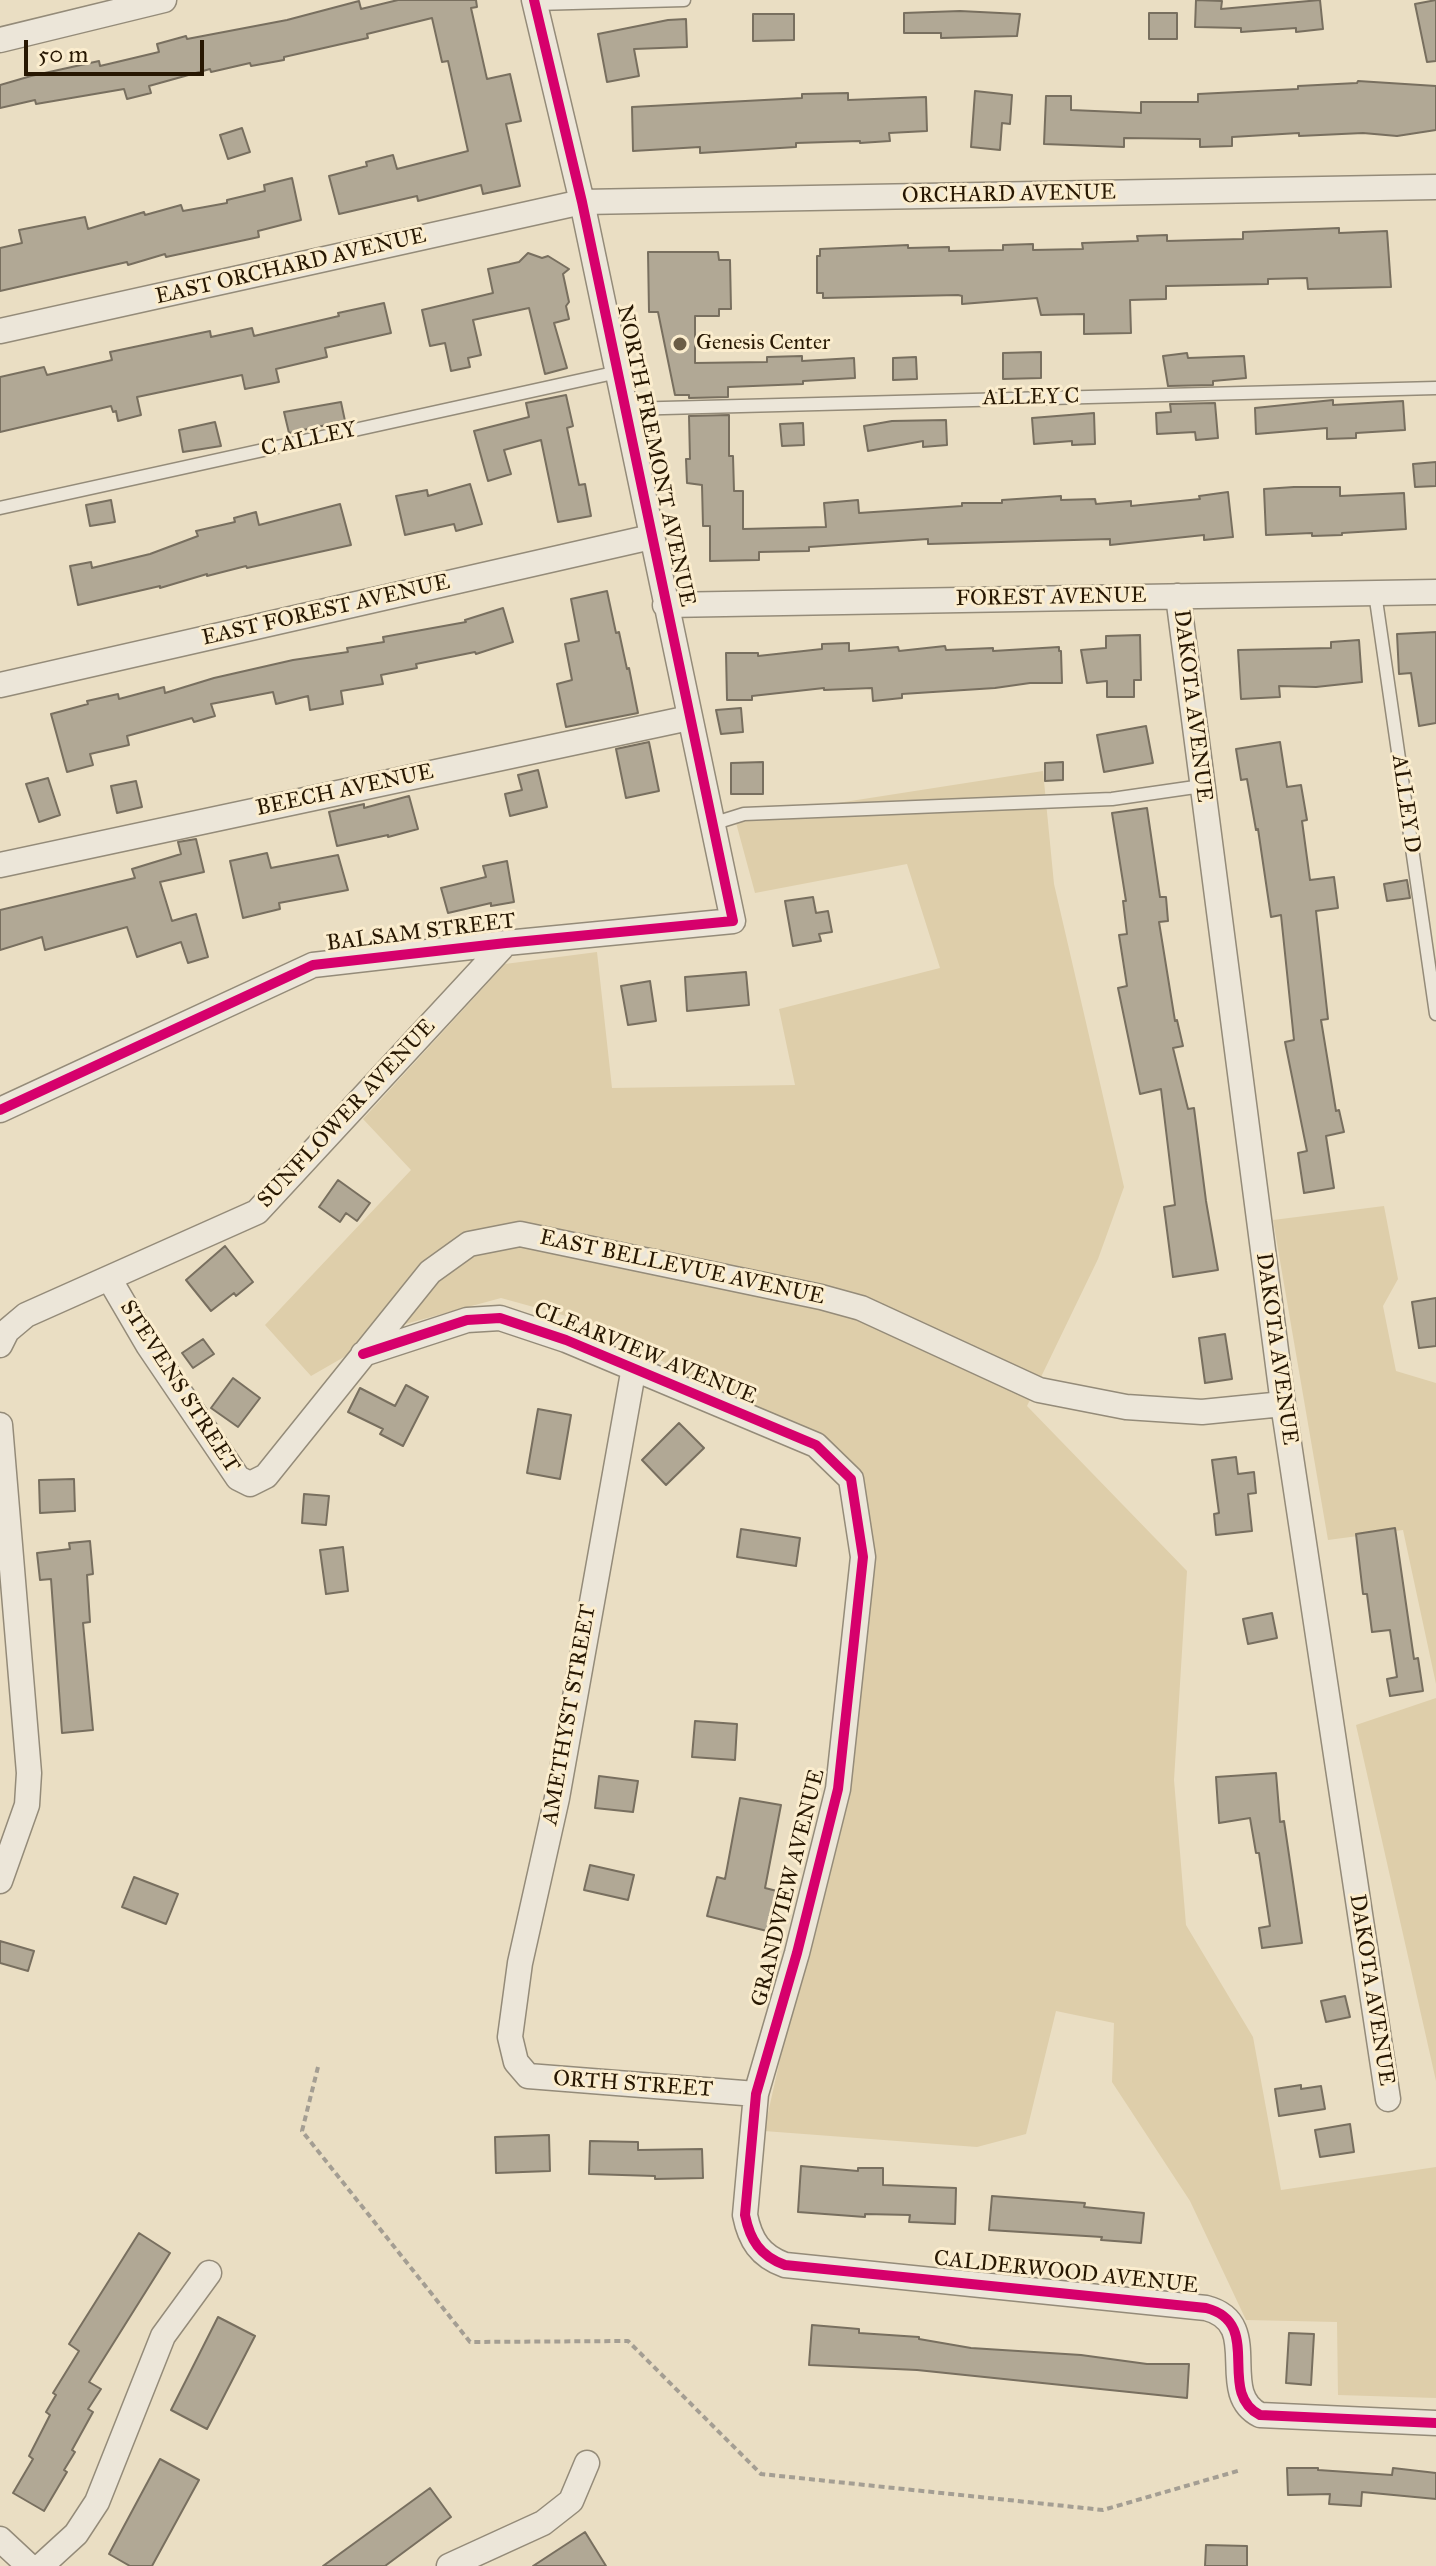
<!DOCTYPE html>
<html>
<head>
<meta charset="utf-8">
<style>
  body { margin:0 }
  #map { position:relative; width:1436px; height:2566px; overflow:hidden; background:#eadec3; font-family:"IM FELL Great Primer",serif }
  canvas { display:block }
  .scale { position:absolute; left:24px; top:40px; width:180px; height:36px; box-sizing:border-box; border:4px solid #271702; border-top:0; padding-left:10px; font-size:24px; line-height:28px; white-space:nowrap; color:#271702; -webkit-text-stroke:6px #fbedce; paint-order:stroke }
</style>
</head>
<body>
<div id="map">
<canvas width="1436" height="2566"></canvas>
<div class="scale">50 m</div>
</div>
<script>
const c = document.querySelector('canvas').getContext('2d');
c.lineJoin = 'round';
function fill(path, color) {
  c.fillStyle = color;
  c.fill(path, 'evenodd');
}
function stroke(path, color, width, dash) {
  c.strokeStyle = color;
  c.lineWidth = width;
  c.lineCap = dash ? 'butt' : 'round';
  c.setLineDash(dash || []);
  c.stroke(path);
}
function write(font, color, halo, rows, align = 'center') {
  c.font = font + ' "IM FELL Great Primer",serif';
  c.lineWidth = 6;
  c.setLineDash([]);
  c.textBaseline = 'middle';
  c.strokeStyle = halo;
  c.fillStyle = color;
  for (const [text, x, y, turn = 0] of rows) {
    c.save();
    c.translate(x, y);
    c.rotate((+turn || 0) * Math.PI / 180);
    c.textAlign = isNaN(turn) ? turn : align;
    if (halo) c.strokeText(text, 0, 0);
    c.fillText(text, 0, 0);
    c.restore();
  }
}
const green = new Path2D(`
  M1043 771 1054 884 1124 1187 1098 1259 1027 1406 1187 1571 1174 1780 1186 1925 1253 2037 1281 2190 1436 2167V2398L1338 2395 1337 2322 1246 2320 1190 2201 1112 2082 1114 2023 1056 2011 1026 2134 977 2147 764 2131 806 1943 849 1795 868 1562 861 1486 851 1461 588 1322 501 1298 398 1326 311 1376 265 1325 411 1170 363 1119 505 964 597 952 612 1088 795 1085 779 1009 940 968 907 864 755 893 735 819Z
  M1384 1206 1398 1279 1383 1306 1396 1371 1436 1383V1684L1403 1530 1328 1540 1273 1220Z
  M1436 1698V2081L1356 1725Z`);
const building = new Path2D(`
  M398 0H476L477 7 471 8 487 79 510 74 521 121 506 124 520 186 483 194 481 185 418 201 417 196 339 214 329 176 367 166 366 162 393 155 397 169 468 151 448 61 442 62 432 18 367 34 368 38 284 57V60L251 66 250 63 211 72 210 69 149 86 151 93 127 99 124 89 36 104 35 100 0 108V85L31 76 99 61 100 66 159 52 157 44 186 36 187 39 287 20 359 1 361 9Z
  M1196 0 1222 1 1221 9 1320 0 1323 29 1296 32V28L1241 32V28L1195 27Z
  M1436 0V61L1427 62 1415 4Z
  M960 11 1020 14 1017 36 941 38V33H904V13Z
  M1149 13H1177V39H1149Z
  M753 14H794V40L753 41Z
  M686 19 687 47 634 49 639 76 607 82 598 34 668 20Z
  M1358 81 1436 86V130L1397 136 1363 133 1299 136V133L1232 137V146L1200 147V139L1124 138V147L1044 144 1046 96H1071V110L1141 113V102H1198V94L1298 89V86L1357 83Z
  M975 91 1012 95 1010 124 1002 123 1000 150 971 147Z
  M848 93V100L926 97 927 131 889 133 890 141 860 143V141L796 143V147L700 153V147L633 151 632 107 802 98V94Z
  M242 128 250 152 228 159 220 135Z
  M292 178 301 220 258 231 259 237 166 257 165 254 128 265 127 262 0 291V248L22 243 19 230 85 217 88 229 144 212 145 215 181 205 183 211 227 203V200L265 191 264 185Z
  M1339 228V233L1387 231 1391 287 1308 289 1307 278 1268 279V284L1166 286V299L1130 300 1131 333 1084 334V314L1041 315 1037 298 962 304V296L958 295 823 298V293H817V256H820V249L908 245V248L949 247V251L1003 250V245L1033 244V250L1083 249 1082 243 1138 241 1137 236 1167 235V241L1243 239V232Z
  M648 252H718L719 260H730L731 309H719V316H695V363L767 362V357L802 356V361L854 358 855 378 803 381V384L728 387V397L689 398V395H675L658 312H649Z
  M528 253 542 258 548 256 569 269 563 274 569 302 566 306 569 319 554 323 567 368 545 374 529 308 473 320 481 355 468 358 470 367 451 371 445 343 430 346 422 310 493 293 488 269 519 262Z
  M384 303 391 333 325 348 327 357 276 369 279 382 245 389 242 375 137 397 141 415 118 421 116 411 113 412 111 406 0 432V377L44 367 47 375 112 360 110 352 210 331 211 337 252 328 254 336 339 316 338 313Z
  M1041 352V378L1003 379V353Z
  M1187 353 1188 358 1244 356 1246 378 1213 381V385L1168 386 1163 356Z
  M916 357 917 379 893 380V358Z
  M566 395 573 426 567 428 579 485 585 484 591 516 558 522 541 440 504 450 511 474 488 481 474 431 529 417 526 403Z
  M1333 400V405L1403 401 1405 430 1356 433V438L1327 439V428L1256 434 1255 408Z
  M341 402 345 421 289 433 284 412Z
  M1215 403 1218 438 1196 440 1195 432 1157 434 1156 413 1171 412 1170 404Z
  M1094 413 1095 444 1072 445V441L1034 444 1032 418Z
  M729 415V456H733L734 491H743V529L826 527 824 503 858 500 859 513 962 506V503H1002V500L1061 496V500L1095 499 1096 504 1131 501V506L1200 499 1199 496 1228 492 1233 537 1204 540V535L1110 545V539L928 544V539L809 547V551L759 552V560L710 561V526H703L702 485 687 483 686 459H690L689 416Z
  M946 420 947 445 923 447V441L868 451 864 426 892 421Z
  M215 422 221 446 183 452 179 430Z
  M803 423 804 445 782 446 780 424Z
  M1436 462V486L1415 487 1413 464Z
  M470 484 482 524 456 531 454 524 405 535 396 496 427 490 428 496Z
  M1294 487H1340V496L1404 493 1406 529 1342 533V535L1312 536V533L1266 535 1264 489Z
  M111 500 115 522 90 526 86 505Z
  M340 504 351 545 247 568 246 566 207 576V574L160 588V586L78 605 70 566 91 562 92 568 150 554 198 536 196 531 235 522 234 518 256 512 259 525Z
  M607 591 616 633 619 632 627 669 629 668 638 713 566 727 557 684 572 680 565 644 579 641 571 599Z
  M503 608 513 642 476 654 475 652 416 664 417 668 381 675 383 684 341 691 343 704 310 710 308 696 276 704 273 692 211 704 215 716 194 722 192 718 127 736 129 745 90 754 93 765 67 772 51 714 88 704 87 701 118 694 119 699 164 687 165 693 214 678 293 660 348 652 347 648 384 642 383 637 466 622 465 620Z
  M1436 632V723L1419 726 1411 673 1399 674 1397 634Z
  M1140 635 1141 680H1134V697H1107V681L1087 683 1081 650 1106 648V636Z
  M1359 640 1362 682 1316 687 1279 686 1280 697 1241 699 1238 650 1331 648V642Z
  M849 643V651L898 647 899 651 945 646 946 650 993 648V651L1059 647V651H1061L1062 683H1030L995 688 902 694V698L873 701 872 688 824 690V688L752 696V700H727L726 653H758V656L822 649V644Z
  M741 708 743 732 721 734 716 710Z
  M1146 726 1153 763 1104 772 1097 735Z
  M649 742 659 791 626 798 616 749Z
  M1280 742 1287 787 1301 785 1307 820 1302 821 1310 880 1334 877 1338 908 1316 911 1328 1019 1321 1020 1336 1111 1339 1110 1344 1132 1326 1136 1334 1188 1304 1193 1298 1153 1307 1151 1285 1042 1294 1040 1281 915 1271 917 1258 829 1256 830 1247 779 1241 780 1236 749Z
  M763 762V794H731V763Z
  M1063 762V780L1045 781V763Z
  M538 770 547 807 510 816 505 794 522 790 518 775Z
  M48 778 60 815 39 822 26 784Z
  M136 781 142 807 117 813 111 786Z
  M409 796 418 829 388 837V835L337 846 329 812 364 804V808Z
  M1147 808 1160 897H1166L1168 921 1159 922 1175 1021 1177 1020 1183 1046 1173 1048 1188 1109 1194 1108 1206 1201 1218 1270 1173 1277 1164 1207 1175 1205 1161 1089 1140 1094 1118 988 1127 986 1119 935 1127 934 1123 901H1126L1112 813Z
  M196 839 204 872 160 882 172 921 196 914 208 957 188 963 181 942 137 957 127 927 45 950 42 937 0 950V910L135 878 132 869 181 854 178 842Z
  M267 853 271 868 338 855 348 890 279 903 280 909 243 918 230 861Z
  M507 861 514 902 491 906V903L448 913 441 888 486 877 483 866Z
  M1407 880 1410 898 1387 901 1384 884Z
  M813 897 816 913 828 911 832 932 819 934 821 941 793 946 785 901Z
  M746 972 749 1005 687 1011 685 977Z
  M650 981 656 1021 628 1025 621 986Z
  M338 1180 370 1203 357 1221 346 1213 340 1222 319 1207Z
  M225 1246 253 1282 236 1296 234 1293 211 1311 186 1280Z
  M1436 1298V1346L1419 1348 1412 1302Z
  M1225 1334 1232 1379 1205 1383 1199 1338Z
  M203 1339 214 1354 193 1368 182 1353Z
  M233 1378 260 1398 238 1427 211 1408Z
  M406 1385 428 1397 403 1446 380 1434 383 1429 348 1412 360 1388 395 1406Z
  M538 1409 571 1415 560 1479 527 1473Z
  M679 1423 704 1448 666 1485 642 1460Z
  M1236 1457 1238 1474 1254 1472 1256 1493 1248 1494 1252 1531 1216 1535 1214 1514 1219 1513 1212 1460Z
  M74 1479 75 1511 40 1513 39 1480Z
  M304 1494 329 1496 326 1525 302 1523Z
  M1395 1528 1414 1659 1418 1658 1423 1691 1390 1696 1387 1679 1397 1677 1390 1630 1372 1632 1367 1594H1363L1356 1534Z
  M741 1529 800 1538 796 1566 737 1557Z
  M90 1541 93 1574 87 1575 90 1622 83 1623 93 1730 62 1733 51 1579 40 1580 37 1553 70 1549 69 1543Z
  M343 1547 348 1591 326 1594 320 1550Z
  M1272 1613 1277 1638 1248 1644 1243 1619Z
  M695 1721 737 1724 735 1760 692 1757Z
  M1276 1773 1280 1822 1284 1821 1302 1943 1262 1948 1259 1928 1270 1926 1259 1853H1256L1250 1818 1219 1823 1216 1777Z
  M599 1776 638 1781 633 1812 595 1808Z
  M740 1798 781 1805 765 1888 777 1891 767 1931 707 1916 717 1877 725 1879Z
  M590 1865 634 1875 628 1900 584 1890Z
  M134 1877 178 1894 166 1924 122 1907Z
  M0 1941 34 1951 28 1971 0 1963Z
  M1345 1996 1350 2017 1326 2022 1321 2001Z
  M1301 2085V2089L1321 2086 1325 2109 1279 2116 1275 2089Z
  M1350 2124 1354 2152 1320 2157 1315 2130Z
  M549 2135 550 2171 496 2173 495 2137Z
  M590 2141 638 2142V2150L702 2149 703 2178 655 2179V2176L589 2174Z
  M801 2166 858 2171V2168H883V2185L956 2188 955 2224 909 2222 910 2215 865 2214V2217L798 2212Z
  M992 2196 1085 2203 1084 2207 1144 2213 1141 2243 1101 2240 1102 2237 989 2230Z
  M139 2233 170 2253 89 2382 101 2389 88 2409 93 2412 72 2450 75 2452 64 2470 67 2472 44 2511 13 2493 33 2459 29 2456 50 2415 46 2412 56 2395 53 2393 79 2351 69 2344Z
  M218 2317 255 2336 207 2429 171 2410Z
  M812 2325 859 2329V2333L919 2337V2339L971 2348 1081 2355 1147 2364H1189L1187 2398 917 2370 809 2365Z
  M1289 2333 1314 2334 1311 2385 1286 2383Z
  M160 2459 199 2480 152 2566H130L109 2554Z
  M1287 2468H1318V2470L1392 2475 1393 2468 1436 2473V2499L1362 2492 1361 2506 1329 2504 1330 2494 1288 2495Z
  M430 2488 451 2517 385 2566H323Z
  M585 2532 606 2566H533Z
  M1206 2545 1247 2546V2566H1205Z`);
const path = new Path2D(`
  M318 2067 302 2131 470 2342 628 2341 761 2474 1103 2510 1241 2470`);
const lane = new Path2D(`
  M535 4 684 0
  M625 409 1436 388
  M0 508 618 372
  M1375 593 1436 1014
  M712 824 744 814 1112 799 1202 786`);
const street = new Path2D(`
  M0 40 164 0
  M0 331 582 202 1436 187
  M1178 596 1283 1404 1388 2099
  M665 605 1436 592
  M0 685 651 537
  M0 865 689 718
  M0 1110 313 965 506 943 733 921 582 202 534 0
  M110 1280 148 1345 238 1478 250 1484 266 1476 430 1272 469 1244 520 1234 821 1297 861 1308 1039 1390 1126 1407 1202 1412 1283 1404
  M0 1345 7 1331 26 1315 257 1212 506 943
  M363 1354 467 1320 500 1318 566 1340 816 1445 851 1479 863 1557 838 1789 797 1953 756 2094 745 2215C750 2240 760 2256 785 2265L1206 2308C1265 2323 1215 2392 1260 2415L1436 2423
  M634 1367 557 1798 520 1963 510 2037 516 2062 528 2076 756 2094
  M0 1425 29 1773 27 1805 0 1881
  M0 2539 29 2566
  M41 2566 76 2534 97 2502 163 2336 209 2273
  M449 2566 543 2523 571 2501 587 2463`);
const cycleway = new Path2D(`
  M0 1110 313 965 506 943 733 921 582 202 534 0
  M363 1354 467 1320 500 1318 566 1340 816 1445 851 1479 863 1557 838 1789 797 1953 756 2094 745 2215C750 2240 760 2256 785 2265L1206 2308C1265 2323 1215 2392 1260 2415L1436 2423`);
const markers = [
  [680,344,8,"#6b5d46"]
];
const streetNames = [
  ["ORCHARD AVENUE",1009,195,-1],
  ["EAST ORCHARD AVENUE",291,267,-13],
  ["ALLEY C",1031,398,-1],
  ["C ALLEY",309,440,-12],
  ["NORTH FREMONT AVENUE",655,456,78],
  ["FOREST AVENUE",1051,598,-1],
  ["EAST FOREST AVENUE",326,611,-13],
  ["DAKOTA AVENUE",1192,706,83],
  ["BEECH AVENUE",345,791,-12],
  ["ALLEY D",1405,804,82],
  ["BALSAM STREET",421,933,-7],
  ["SUNFLOWER AVENUE",347,1114,-47],
  ["EAST BELLEVUE AVENUE",682,1268,12],
  ["DAKOTA AVENUE",1276,1349,82],
  ["CLEARVIEW AVENUE",645,1354,22],
  ["STEVENS STREET",179,1387,57],
  ["AMETHYST STREET",570,1715,-80],
  ["GRANDVIEW AVENUE",789,1888,-76],
  ["DAKOTA AVENUE",1371,1990,81],
  ["ORTH STREET",633,2085,4],
  ["CALDERWOOD AVENUE",1066,2273,6]
];
const poiNames = [
  ["Genesis Center",696,344]
];
fill(green, '#deceaa');
fill(building, '#b1a895');
stroke(building, '#786f5f', 2);
stroke(lane, '#948b79', 15);
stroke(street, '#948b79', 27);
stroke(path, '#a49e93', 4, [6, 4]);
stroke(lane, '#ece6d9', 12);
stroke(street, '#ece6d9', 24);
stroke(cycleway, '#d6006c', 10);
for (const [x, y, r, color] of markers) {
  const dot = new Path2D();
  dot.arc(x, y, r, 0, 2 * Math.PI);
  c.fillStyle = color;
  c.fill(dot);
  stroke(dot, '#fbedce', 3);
}
write('22px', '#271702', '#fbedce', streetNames);
write('22px', '#271702', '#fbedce', poiNames, 'left');
</script>
</body>
</html>
